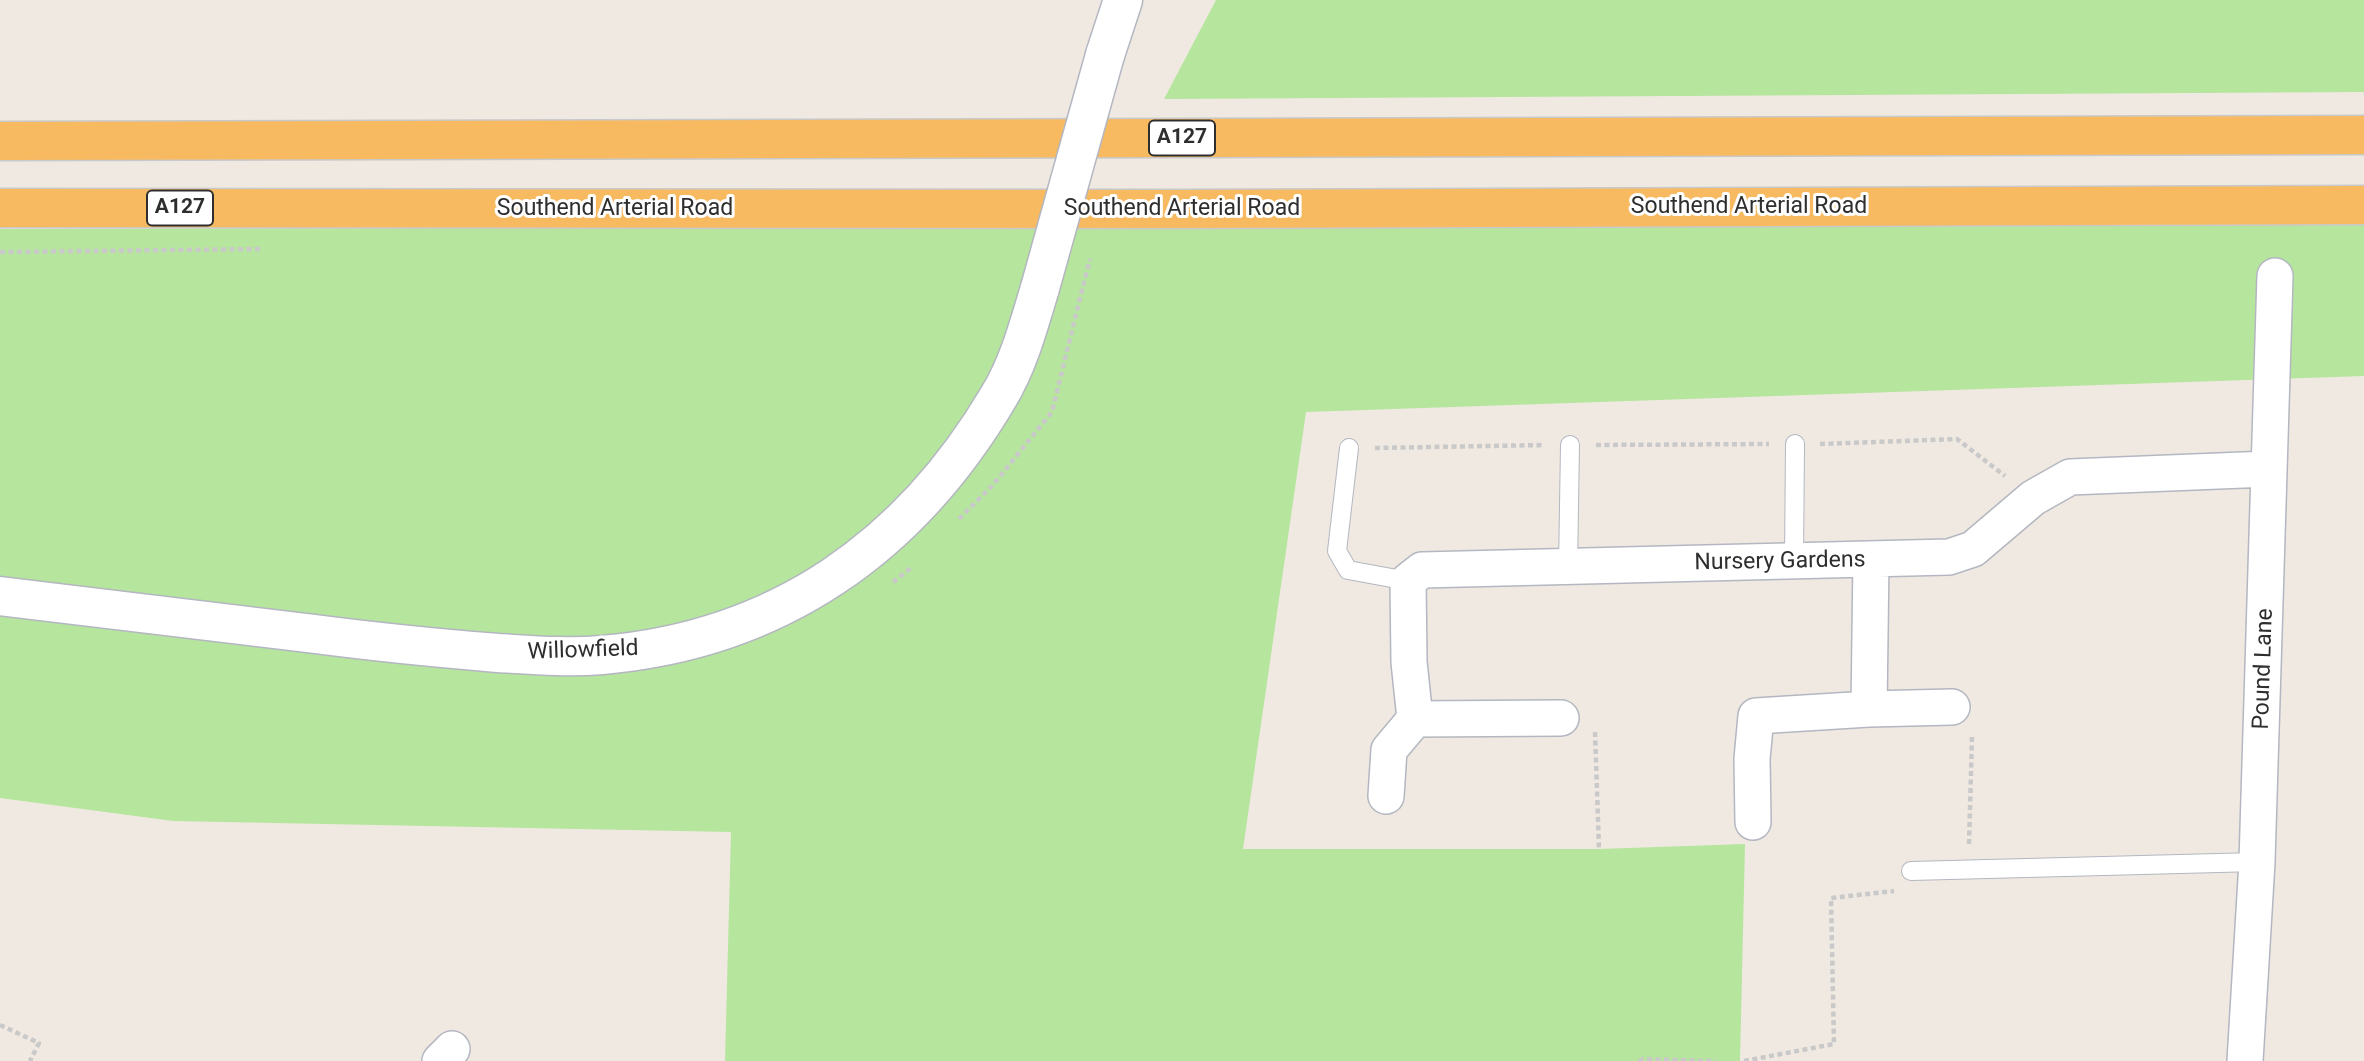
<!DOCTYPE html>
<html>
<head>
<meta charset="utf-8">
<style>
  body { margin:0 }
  canvas { display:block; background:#efe9e1 }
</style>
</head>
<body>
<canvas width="2364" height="1061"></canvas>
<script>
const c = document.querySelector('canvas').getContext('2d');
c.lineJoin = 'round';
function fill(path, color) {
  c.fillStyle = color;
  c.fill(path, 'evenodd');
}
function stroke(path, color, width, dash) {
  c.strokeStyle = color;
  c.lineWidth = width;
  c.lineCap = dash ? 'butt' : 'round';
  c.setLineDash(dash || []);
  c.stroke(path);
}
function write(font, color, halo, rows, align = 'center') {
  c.font = font + ' Roboto,sans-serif';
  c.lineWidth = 6;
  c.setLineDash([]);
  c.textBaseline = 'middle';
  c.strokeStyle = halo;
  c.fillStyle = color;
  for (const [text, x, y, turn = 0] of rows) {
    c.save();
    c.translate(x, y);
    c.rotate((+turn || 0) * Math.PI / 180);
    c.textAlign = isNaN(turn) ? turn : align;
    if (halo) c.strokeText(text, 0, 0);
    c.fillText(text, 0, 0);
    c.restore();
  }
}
const green = new Path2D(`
  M1216 0H2364V92L1164 99Z
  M2364 225V376L1306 412 1243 849H1599L1745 844 1740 1061H725L731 832 173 821 0 798V229Z`);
const path = new Path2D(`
  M0 252 260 249
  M1820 444 1957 439 2005 476
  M1596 445 1769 444
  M1375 448 1545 445
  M959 519 992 486 1052 412 1079 302
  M893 582 911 568
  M1595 732 1599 849
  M1969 844 1972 737
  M0 1025 39 1043 30 1061
  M1639 1061 1643 1059 1716 1061
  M1744 1061 1834 1044 1831 898 1894 891`);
const service = new Path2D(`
  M1349 448 1337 551 1348 570 1408 581
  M1794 561 1795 444
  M1568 568 1570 445
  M1911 871 2257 862`);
const minor = new Path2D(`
  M1871 560 1869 709 1952 707
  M1561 718 1415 719 1409 662 1408 581 1422 570 1949 557 1973 549 2033 498 2070 477 2268 469
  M1386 796 1389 750 1415 719
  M1753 822 1752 759 1756 716 1869 709
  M440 1061 452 1049
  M2245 1061 2257 862 2275 276`);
const tertiary = new Path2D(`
  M1105 55 1123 0
  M0 596C105 609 210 622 315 634 376 642 437 648 498 653 532 655 567 658 602 655 778 640 910 547 999 396 1019 363 1029 324 1040 288`);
const trunk = new Path2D(`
  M0 141 2364 135
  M0 208 1179 209 2364 205`);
const pathBridge = new Path2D(`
  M1079 302 1090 259`);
const tertiaryBridge = new Path2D(`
  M1040 288 1105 55`);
const shields = [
  [1182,138,66],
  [180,208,66]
];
const shieldNames = [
  ["A127",1182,138],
  ["A127",180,208]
];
const streetNames = [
  ["Southend Arterial Road",1749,207],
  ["Southend Arterial Road",615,209],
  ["Southend Arterial Road",1182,209],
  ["Nursery Gardens",1780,562,-1],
  ["Willowfield",583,651,-2],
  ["Pound Lane",2264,669,-88]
];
fill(green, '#b6e59e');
stroke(service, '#b4b7c1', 20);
stroke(minor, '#b4b7c1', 38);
stroke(tertiary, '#b4b7c1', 41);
stroke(trunk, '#c9c9c9', 41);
stroke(path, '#c9c9c9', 4.5, [5, 3.5]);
stroke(service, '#fff', 18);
stroke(minor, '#fff', 35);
stroke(tertiary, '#fff', 38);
stroke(trunk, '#f8ba60', 38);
stroke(tertiaryBridge, '#b4b7c1', 41, []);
stroke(pathBridge, '#c9c9c9', 4.5, [5, 3.5]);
stroke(tertiaryBridge, '#fff', 38);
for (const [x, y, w] of shields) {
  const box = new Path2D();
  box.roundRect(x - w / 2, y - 17.5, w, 35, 5);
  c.fillStyle = '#fff';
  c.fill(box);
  stroke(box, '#2e2e2e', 2);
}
write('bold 21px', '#2e2e2e', null, shieldNames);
write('23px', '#2e2e2e', '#fff', streetNames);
</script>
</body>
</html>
